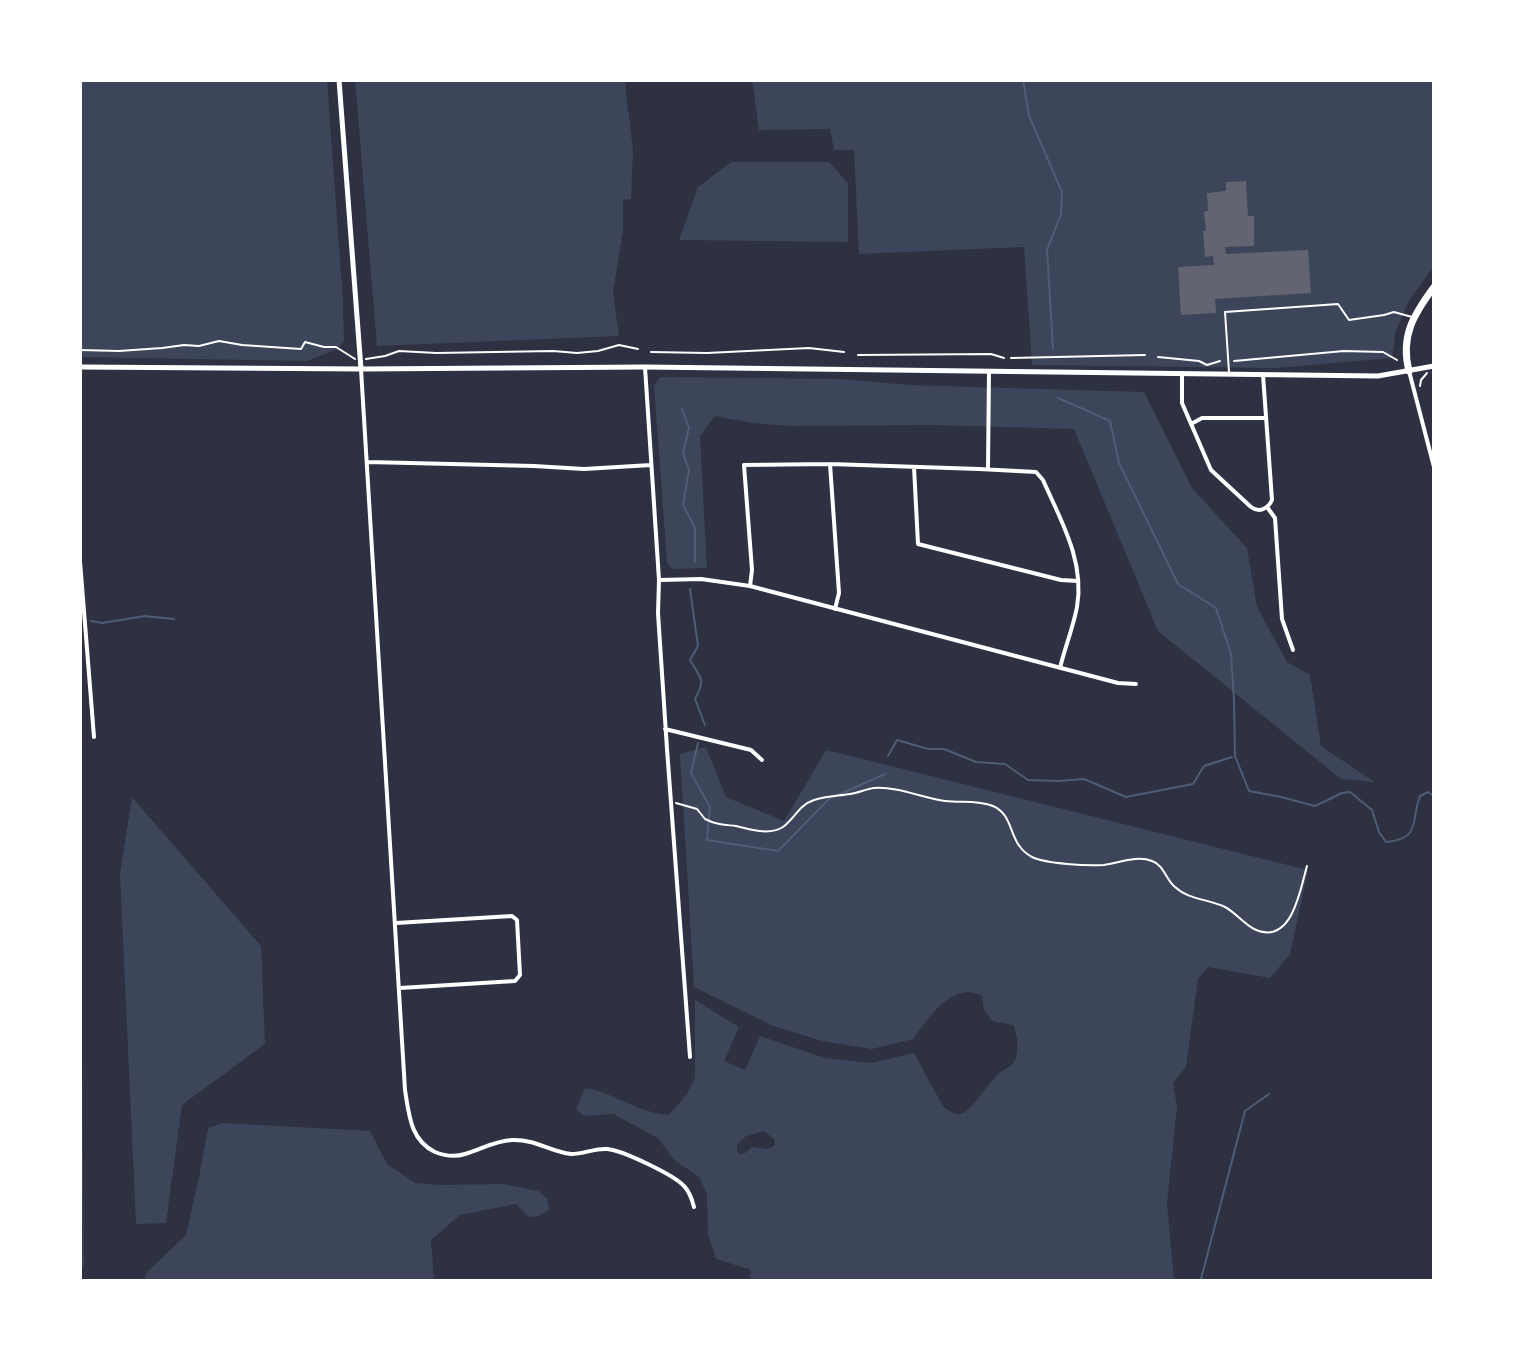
<!DOCTYPE html>
<html>
<head>
<meta charset="utf-8">
<style>
  body { margin:0 }
  #map { position:relative; width:1514px; height:1361px; overflow:hidden; background:#2d3142; font-family:"Nunito Sans",sans-serif }
  canvas { display:block }
  .frame { position:absolute; inset:0; border:82px solid #fff; pointer-events:none }
</style>
</head>
<body>
<div id="map">
<canvas width="1514" height="1361"></canvas>
<div class="frame"></div>
</div>
<script>
const c = document.querySelector('canvas').getContext('2d');
c.lineJoin = 'round';
function fill(path, color) {
  c.fillStyle = color;
  c.fill(path, 'evenodd');
}
function stroke(path, color, width, dash) {
  c.strokeStyle = color;
  c.lineWidth = width;
  c.lineCap = dash ? 'butt' : 'round';
  c.setLineDash(dash || []);
  c.stroke(path);
}
const green = new Path2D(`
  M80 80H327L343 301 344 341 338 349 307 361 80 357Z
  M355 80H627L625 85 633 150 631 199 623 200V230L613 293 619 336 377 346Z
  M752 80H1434V266L1410 299 1396 330 1392 358 1275 368 1032 365 1024 247 859 254 854 150H834L830 129 759 130Z
  M731 162H829L848 183V242L679 240 698 187Z
  M661 377 843 379 909 385 1144 392 1192 488 1247 548 1257 607 1287 662 1310 675 1321 746 1375 782 1341 779 1158 631 1074 429 931 425 789 426 753 423 715 416 700 436 707 568 672 569 667 563 654 385Z
  M706 747 726 797 784 821 826 750 1308 870 1290 954 1270 978 1208 967 1198 979 1186 1067 1173 1083 1177 1107 1167 1203 1174 1281H750L751 1270 716 1259 708 1234 707 1194 699 1177 674 1160 658 1138 613 1114 584 1116 576 1109 585 1088C614 1092 638 1113 668 1115 680 1104 690 1092 695 1077V1000L739 1027 724 1061 745 1070 760 1036 825 1058 871 1063 914 1053 944 1108 958 1115C973 1111 986 1085 998 1074 1005 1069 1014 1066 1016 1057 1019 1047 1017 1034 1013 1025L992 1021 984 1010 982 996C953 980 927 1020 913 1039L872 1049 822 1041 773 1026 694 987 680 754ZM764 1131 775 1140 774 1146 768 1149 752 1147 745 1153 739 1154 737 1151V1145L746 1136Z
  M132 797 261 946 265 1044 182 1105 166 1223 136 1224 120 874Z
  M80 829 84 1265 80 1272Z
  M223 1123 370 1131 387 1164 415 1183 439 1185 503 1184 538 1191 547 1198 549 1210 538 1216 529 1217 516 1204 460 1215 431 1240 434 1281H145L146 1273 186 1235 200 1172 208 1128Z`);
const stream = new Path2D(`
  M1023 80 1029 116 1062 192 1061 214 1047 250 1053 349
  M1058 398 1110 421 1119 463 1178 584 1216 608 1231 654 1234 700 1235 756 1249 791 1281 797 1315 806 1342 793 1350 792 1372 810 1379 832 1386 842C1422 838 1410 822 1420 796L1428 792 1434 796
  M682 409 689 428 683 453 689 470 683 505 695 528V562
  M690 589 698 646 690 660C701 679 706 679 695 699L705 725
  M91 621 102 623 145 616 174 619
  M698 743 691 773 710 807 707 840 778 851 829 799 885 774
  M888 756 897 740 928 749H944L976 762 1005 764 1028 780 1058 781 1084 779 1126 797 1193 784 1204 766 1232 757
  M1434 841V842
  M1198 1281 1201 1279 1245 1111 1269 1094`);
const building = new Path2D(`
  M1246 181 1248 216H1254V246L1225 247 1226 254 1308 250 1311 293 1215 299 1216 313 1181 315 1178 267 1214 265 1213 256 1205 257 1203 231H1206L1204 211H1208L1207 193 1226 191V182Z`);
const path = new Path2D(`
  M80 350 119 351 162 348 184 345 199 346 219 341 242 345 301 349 305 342 324 347H336L355 359
  M651 352 707 353 809 348 844 352
  M858 355 991 354 1004 358
  M1158 357 1199 361 1207 365 1220 361
  M1011 358 1145 355
  M366 359 385 356 399 351 436 353 553 351 577 353 598 351 619 345 638 349
  M1234 361 1344 351 1383 352 1397 360
  M1420 386 1421 380 1427 373
  M676 803 697 809 705 819 712 822C720 825 728 825 736 826 750 829 768 836 783 827 795 818 799 805 814 800 826 796 838 796 850 794 858 793 866 789 874 788 896 786 923 798 945 801 961 803 978 800 993 806 1016 816 1007 844 1032 857 1047 864 1087 866 1104 865 1119 863 1137 855 1152 861 1164 865 1166 880 1175 887 1189 900 1209 899 1225 907 1236 913 1243 923 1254 929 1292 947 1300 890 1307 866`);
const service = new Path2D(`
  M1229 372 1225 312 1338 304 1349 320 1384 315 1394 312 1412 317`);
const minor = new Path2D(`
  M645 367 659 580 658 613 667 749 690 1057
  M361 369 405 1090C409 1114 410 1140 435 1152 445 1156 456 1157 465 1154 482 1149 494 1141 512 1140 536 1139 550 1152 571 1154 584 1154 595 1148 607 1149 622 1150 674 1175 684 1186 690 1192 692 1199 694 1207
  M1409 371 1434 467
  M1182 373V403L1211 470 1251 507C1259 513 1268 509 1272 500L1263 375
  M1191 424 1202 418H1266
  M368 462 534 466 584 469 651 465
  M830 464 839 593 835 609
  M914 467 918 544 1061 580 1078 581
  M988 468 989 371
  M1267 507 1275 518 1282 619 1293 650
  M80 561 94 737
  M660 580 701 579 750 586 1118 683 1136 684
  M750 586 752 570 744 465 830 464 979 469 1036 472 1043 480C1061 521 1085 561 1077 607 1073 628 1065 647 1060 668
  M665 729 751 750 762 760
  M396 923 512 916 517 920 520 975 515 981 400 988`);
const tertiary = new Path2D(`
  M339 80 361 369
  M80 367 361 369 645 367 1378 376 1434 366`);
const trunk = new Path2D(`
  M1409 371C1400 336 1414 314 1434 287`);
fill(green, '#3c4559');
stroke(stream, '#4f5d75', 2);
fill(building, '#626471');
stroke(path, '#fff', 2);
stroke(service, '#fff', 2);
stroke(minor, '#fff', 4);
stroke(tertiary, '#fff', 5);
stroke(trunk, '#fff', 7);
</script>
</body>
</html>
